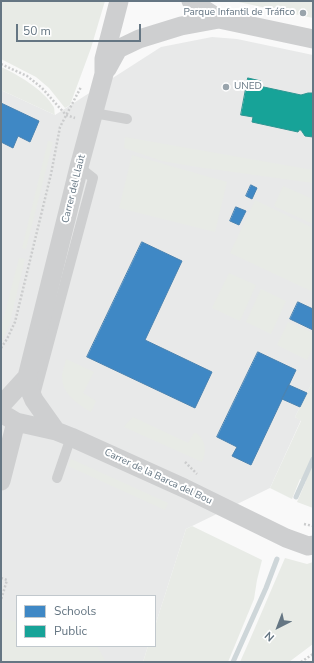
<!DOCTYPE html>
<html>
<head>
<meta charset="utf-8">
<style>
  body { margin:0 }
  #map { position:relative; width:314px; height:663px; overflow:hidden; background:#f9f9f9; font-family:"Nunito Sans",sans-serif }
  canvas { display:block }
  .frame { position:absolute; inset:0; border:2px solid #657683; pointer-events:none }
  .legend { position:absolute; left:16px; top:595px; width:140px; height:52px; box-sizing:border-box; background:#fff; border:1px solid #c1c8cd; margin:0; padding:5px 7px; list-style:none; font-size:12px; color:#657683 }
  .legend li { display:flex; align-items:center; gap:8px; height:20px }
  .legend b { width:20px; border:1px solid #c1c8cd }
  .north { position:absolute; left:258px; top:607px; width:40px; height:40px; -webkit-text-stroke:3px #fff; paint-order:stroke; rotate:222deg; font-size:11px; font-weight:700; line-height:16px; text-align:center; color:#657683 }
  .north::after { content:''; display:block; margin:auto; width:14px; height:18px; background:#657683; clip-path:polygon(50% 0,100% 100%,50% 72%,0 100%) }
  .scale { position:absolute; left:16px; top:24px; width:125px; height:18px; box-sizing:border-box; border:2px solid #657683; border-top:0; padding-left:5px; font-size:12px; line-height:14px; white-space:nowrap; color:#657683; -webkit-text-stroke:3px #fff; paint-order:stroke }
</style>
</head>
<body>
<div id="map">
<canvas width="314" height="663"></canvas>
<div class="frame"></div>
<ul class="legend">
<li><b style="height:11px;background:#3f88c5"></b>Schools</li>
<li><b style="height:11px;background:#17a398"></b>Public</li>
</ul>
<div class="north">N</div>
<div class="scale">50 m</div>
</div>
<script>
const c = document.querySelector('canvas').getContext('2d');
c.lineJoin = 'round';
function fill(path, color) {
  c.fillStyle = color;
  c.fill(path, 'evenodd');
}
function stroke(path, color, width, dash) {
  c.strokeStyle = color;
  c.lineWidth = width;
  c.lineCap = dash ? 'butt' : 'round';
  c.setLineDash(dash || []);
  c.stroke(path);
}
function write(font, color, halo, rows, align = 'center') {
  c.font = font + ' "Nunito Sans",sans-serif';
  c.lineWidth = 4;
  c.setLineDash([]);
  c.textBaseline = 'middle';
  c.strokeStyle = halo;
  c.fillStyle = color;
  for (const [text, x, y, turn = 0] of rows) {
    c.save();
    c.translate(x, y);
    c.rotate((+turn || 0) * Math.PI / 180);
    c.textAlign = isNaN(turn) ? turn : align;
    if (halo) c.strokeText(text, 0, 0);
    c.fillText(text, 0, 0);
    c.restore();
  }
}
const built = new Path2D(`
  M212 37 237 39 313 55V381L295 417 301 420 270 488 186 529 155 626V596H17V646H148L143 662H1V90L55 115 161 47Z`);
const green = new Path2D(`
  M1 1H105L91 48 70 105 65 108 49 88 36 77 1 59Z
  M234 1H313V18Z
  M1 67C17 74 44 90 53 106 55 108 54 112 55 115L1 90Z
  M125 137 313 170V183L197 167 162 161 124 148Z
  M48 141 53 142 26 249 22 248Z
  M132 155 227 182 215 232 119 208Z
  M283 186 313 199V224L274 206Z
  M255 200 313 228V292L230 253Z
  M19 258 25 259 9 326 1 343V328Z
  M229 273 256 285 240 321 212 308Z
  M261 289 286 301 271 334 246 322Z
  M288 322 313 333V347L307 360 277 345Z
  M66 359 94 372 83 393 96 401 91 412C78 404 62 394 62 377 62 371 65 365 66 359Z
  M313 381V508L297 502 306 481 300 479 292 499 270 488 301 421 295 417Z
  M133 417 188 443 194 433H196C206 440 207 451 202 462L124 427 126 424Z
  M71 459 168 503 165 510 68 466Z
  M192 526 262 560 257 580 254 599 228 662H143L148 646H155V626L186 529Z
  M285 558 307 564 313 562V644L289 662H240L248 644Z
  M1 618 17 622V646H97L106 662H70L63 661 62 662H1Z`);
const schools = new Path2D(`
  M1 103 39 121 30 142 18 136 13 148 1 142Z
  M251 185 257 188 252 199 246 196Z
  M236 207 246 211 239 225 230 221Z
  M142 242 182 261 145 340 212 372 195 408 87 357Z
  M298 302 313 309V330L290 319Z
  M258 352 296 370 251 465 232 456 237 447 217 437Z
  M289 385 307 393 300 407 282 399Z`);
const public = new Path2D(`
  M248 78 261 81 259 86 301 95 308 93H313V137L305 136 301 130H299L298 132 252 122 253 117 241 115Z`);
const stream = new Path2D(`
  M296 497 313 459
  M233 662 266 588 277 559`);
const path = new Path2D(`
  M1 64 27 76 42 88 66 115 75 118
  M1 348 7 339 15 322 51 174 60 127 81 87
  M185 462 197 474
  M304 524 313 526
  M1 578 7 580 1 600
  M301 662 313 654`);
const lane = new Path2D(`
  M94 113 127 119
  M35 395 93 178 79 167
  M57 478 71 437`);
const street = new Path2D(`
  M191 1 219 19 313 39
  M107 69 118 49 139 39 181 26 219 19
  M1 402 5 401 27 377
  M1 413 16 422 56 431 71 437 184 488 286 538 308 546 313 545
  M56 431 34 400 31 393 27 377 79 167 104 74V59L119 1
  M1 481 16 422`);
const markers = [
  [303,13,4,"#99a4ac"],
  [226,87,4,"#99a4ac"]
];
const poiNames = [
  ["Parque Infantil de Tráfico",295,13],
  ["UNED",234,87,"left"]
];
const streetNames = [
  ["Carrer del Llaüt",74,189,-76],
  ["Carrer de la Barca del Bou",158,477,25]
];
fill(built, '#e8e9e9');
fill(green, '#e8ebe6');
fill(schools, '#3f88c5');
stroke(schools, '#4a83b1', 1);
fill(public, '#17a398');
stroke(public, '#2e9692', 1);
stroke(stream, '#ced6d9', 5);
stroke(path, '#cbcccd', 2.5, [2, 2]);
stroke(lane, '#cecfd0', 10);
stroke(street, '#cecfd0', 19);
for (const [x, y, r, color] of markers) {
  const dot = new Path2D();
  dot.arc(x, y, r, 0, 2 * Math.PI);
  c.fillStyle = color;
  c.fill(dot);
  stroke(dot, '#fff', 1.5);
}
write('10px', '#657683', '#fff', poiNames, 'right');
write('10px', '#657683', '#fff', streetNames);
</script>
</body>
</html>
